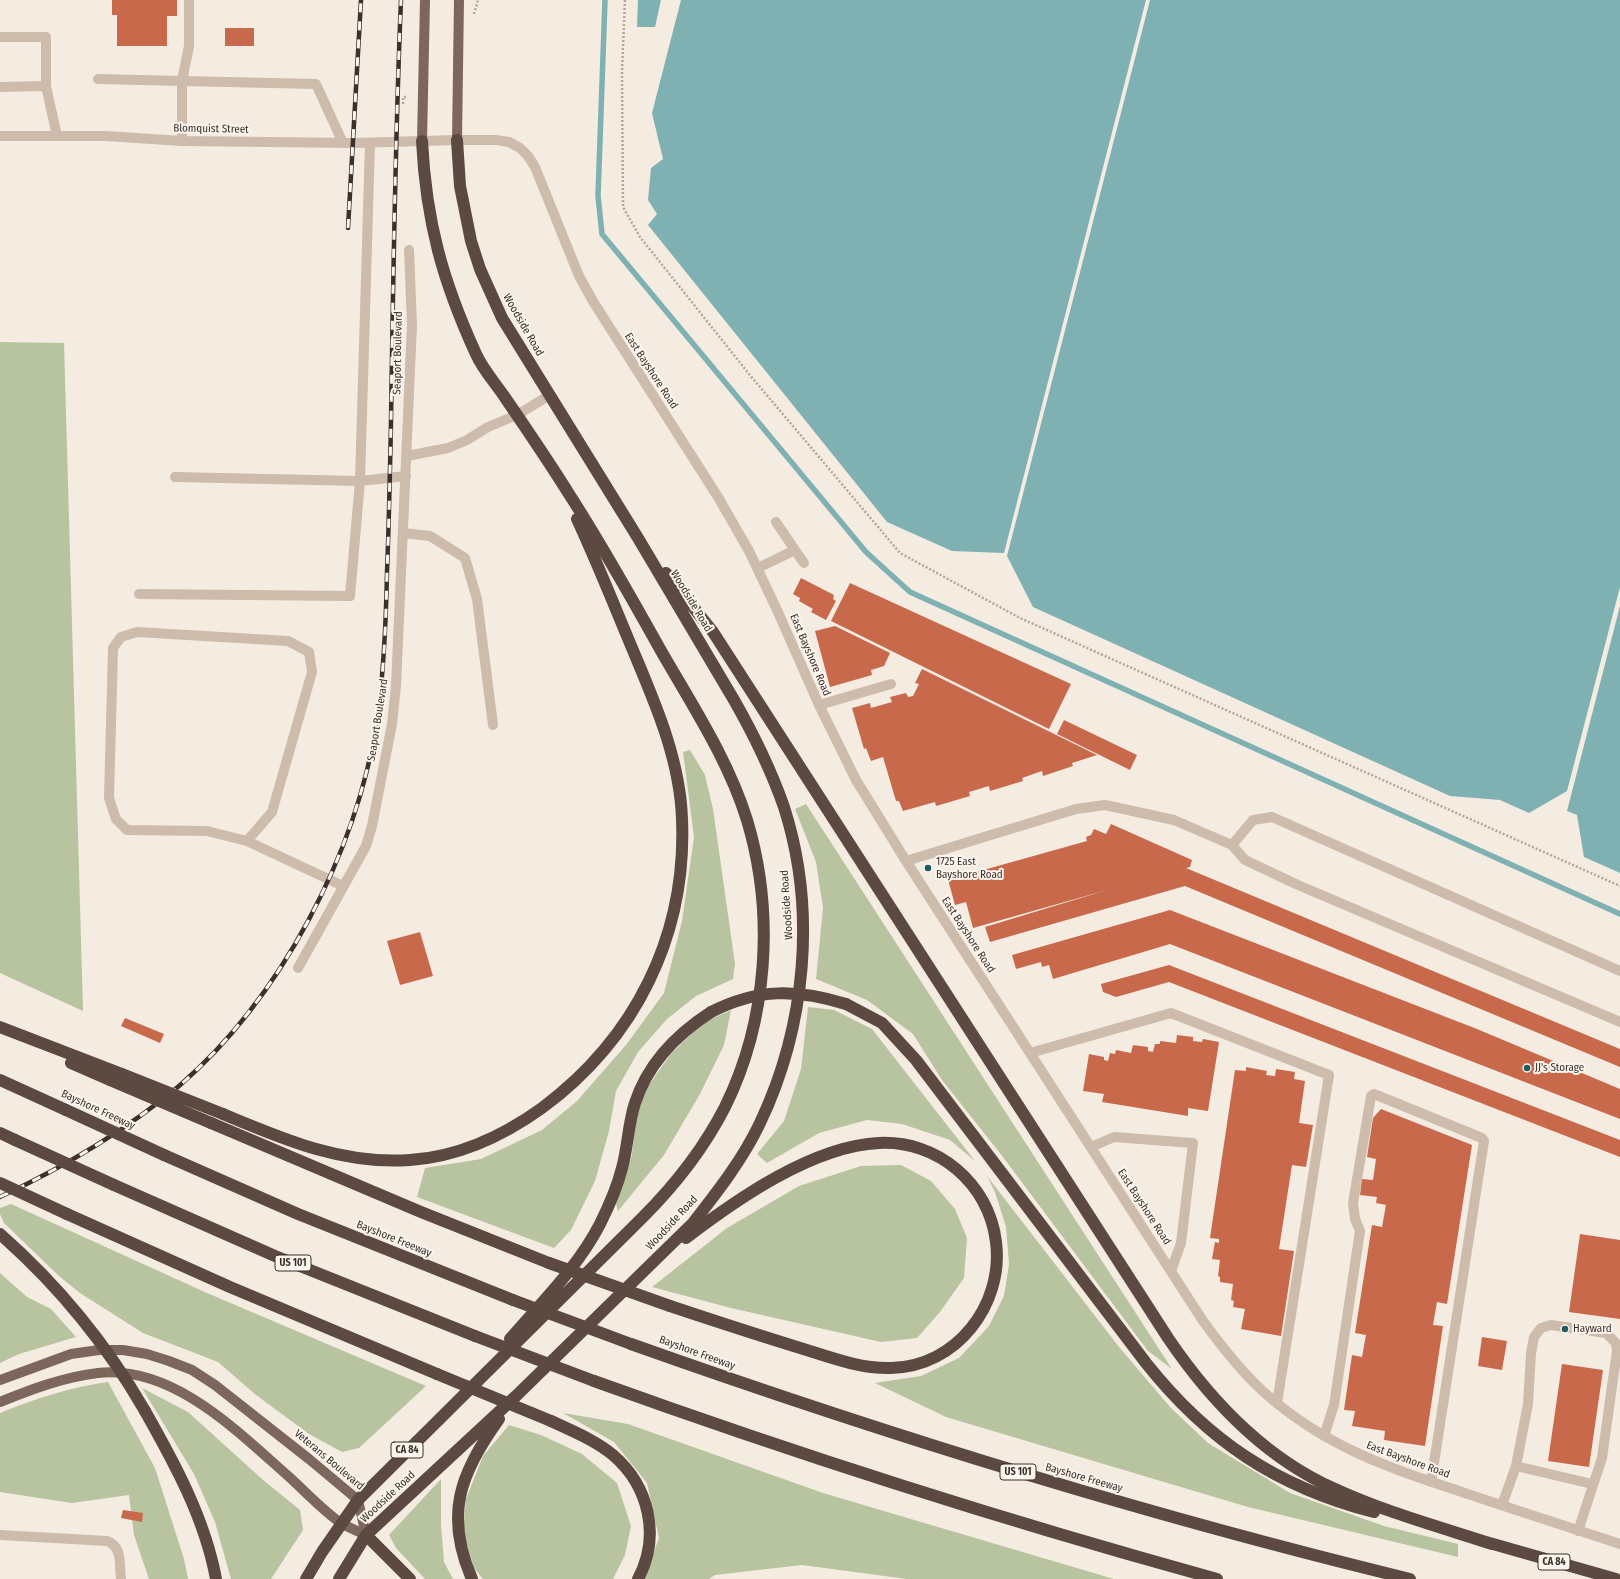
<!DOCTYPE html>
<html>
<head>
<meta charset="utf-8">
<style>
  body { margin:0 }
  canvas { display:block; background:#f4ebe1 }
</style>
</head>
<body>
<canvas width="1620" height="1579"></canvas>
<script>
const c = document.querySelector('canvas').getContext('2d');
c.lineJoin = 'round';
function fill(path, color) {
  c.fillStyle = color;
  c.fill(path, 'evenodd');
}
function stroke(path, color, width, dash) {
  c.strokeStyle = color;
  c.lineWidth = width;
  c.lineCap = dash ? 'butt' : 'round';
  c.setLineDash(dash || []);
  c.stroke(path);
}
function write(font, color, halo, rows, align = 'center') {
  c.font = font + ' "Fira Sans Condensed",sans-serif';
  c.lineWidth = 4;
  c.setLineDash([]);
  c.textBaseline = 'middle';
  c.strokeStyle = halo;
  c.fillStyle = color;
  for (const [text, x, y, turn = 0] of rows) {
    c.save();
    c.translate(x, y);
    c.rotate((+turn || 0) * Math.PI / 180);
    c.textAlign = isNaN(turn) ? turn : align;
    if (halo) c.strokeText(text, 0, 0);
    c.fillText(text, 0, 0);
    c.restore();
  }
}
const green = new Path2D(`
  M0 342 64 343 83 1011 0 973Z
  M690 750 705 775 713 809 735 964 733 979 696 996 667 1019 638 1052 616 1091 609 1131 595 1181 571 1230 554 1248 417 1197 425 1168 481 1159 542 1130 577 1101 626 1045 664 993 682 921 694 837 683 752Z
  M806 804 1172 1369 1148 1351 1003 1157 942 1080 913 1034 867 1000 816 979 823 908 816 862 795 809Z
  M808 1007 834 1010 872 1029 975 1161 950 1140 902 1124 867 1120 819 1133 767 1163 757 1154 784 1121 801 1069Z
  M731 1010 724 1045 700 1094 664 1155 618 1211 616 1204 632 1155 635 1124 644 1092 670 1055 702 1023Z
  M901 1165 931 1181 955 1209 967 1238 964 1278 940 1312 917 1338 881 1342 731 1308 652 1287 727 1228 799 1186 861 1166Z
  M987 1176 1119 1347 1170 1407 1208 1443 1290 1493 1384 1526 1458 1544V1557L1248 1507 946 1417 875 1383 921 1376 959 1358 989 1326 1004 1296 1009 1264 1006 1227 995 1192Z
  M11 1204 207 1293 426 1386 359 1448 342 1452 309 1434 256 1395 218 1362 143 1333 80 1293 59 1276 4 1223 0 1214V1208Z
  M0 1273 27 1297 51 1309 76 1337 19 1354 0 1363Z
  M108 1382 155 1468 184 1559 188 1579H149L134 1535 129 1495 72 1503 0 1492V1413C35 1399 70 1387 108 1382Z
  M142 1388 188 1412 262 1479 300 1510 303 1530 271 1579H231L215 1522 194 1474Z
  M563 1413 628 1424 823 1493 1114 1579H907L802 1565 715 1575 709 1579H644L659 1538 647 1483 614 1442Z
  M509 1425 541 1435 582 1454 617 1483 631 1526 625 1555 613 1579H483L474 1568 463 1533 466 1499 483 1456Z
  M441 1479V1524L444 1562 453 1579H425L396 1548 389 1535Z`);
const water = new Path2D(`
  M638 0H661L655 27H637Z
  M681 0H1146L1004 553 952 551 887 522 648 225 657 214 648 200 651 168 663 159 652 113Z
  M1150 0H1620V587L1567 791 1529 813 1500 800 1450 796 1033 607 1007 556Z
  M1620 606V873L1584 857 1577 815 1567 811Z`);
const stream = new Path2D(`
  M605 0 598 196 602 234 866 552 910 592 1620 914`);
const building = new Path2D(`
  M112 0H177V16H167V46H117V15H112Z
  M225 28H254V46H225Z
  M801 578 834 595 833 599 836 601 826 620 811 612 813 609 799 601 800 598 793 594Z
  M850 583 1071 684 1049 729 831 621Z
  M835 626 890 653 884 666 871 670 872 675 830 687 815 631Z
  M922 669 1097 755 1072 763 1073 766 1043 776 1042 771 1022 778 1023 781 990 791 989 786 969 792 970 796 936 806 935 802 903 811 899 801H896L883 757 871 761 866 748 864 749 852 708 870 703 871 708 892 702 890 697 906 693 908 697 913 696 919 684 915 683Z
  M1064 720 1137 755 1130 770 1057 734Z
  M1111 824 1192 860 1190 867 1186 868 1620 1049V1067L1185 886 990 942 985 927 1107 890 973 928 966 902 955 905 947 876 960 872 962 876 1087 841 1086 837 1091 835 1094 829 1106 834Z
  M1170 910 1477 1029 1620 1089V1119L1170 944 1053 979 1049 965 1042 967 1041 962 1016 969 1012 955Z
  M420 932 433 976 400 985 387 941Z
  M1169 965 1620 1140V1157L1169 982 1116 997 1103 992 1101 984Z
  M125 1018 164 1034 160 1043 121 1026Z
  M1177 1035 1193 1037V1041L1202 1042 1203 1039 1219 1042 1208 1111 1188 1108V1116L1102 1102 1104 1094 1083 1091 1089 1054 1104 1057V1060L1108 1061 1110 1053 1115 1054 1116 1050 1131 1053 1133 1045 1148 1047V1051L1153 1052 1155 1044H1160V1041L1176 1043Z
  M1246 1067 1267 1071 1266 1075 1275 1076 1276 1069 1295 1072 1294 1079 1305 1081 1299 1123 1313 1125 1306 1167 1292 1165 1279 1249 1294 1251 1281 1336 1241 1329 1245 1309 1233 1307 1234 1301 1231 1300 1233 1284 1220 1282V1277L1218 1276 1220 1260 1212 1259 1215 1242 1219 1243V1239L1210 1238 1235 1070 1246 1071Z
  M1381 1109 1472 1145 1447 1304 1437 1302 1433 1325 1443 1326 1425 1446 1384 1440 1385 1431 1352 1426 1355 1411 1344 1410 1352 1355 1362 1357 1366 1335 1355 1333 1372 1225 1382 1227 1386 1205 1376 1203 1377 1197 1360 1195 1362 1179 1373 1180 1376 1159 1367 1157 1373 1118Z
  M1580 1234 1620 1240V1319L1569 1312Z
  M1482 1337 1507 1341 1502 1370 1478 1366Z
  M1562 1364 1603 1370 1589 1467 1548 1461Z
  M123 1510 143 1513 142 1522 121 1518Z`);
const path = new Path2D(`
  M625 0 622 71 623 207 640 237 749 374 900 553 1020 618 1620 886
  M474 14 478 0
  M403 104V97H407`);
const minor = new Path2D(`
  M0 37H46V86L57 136
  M98 79 182 81 189 46V0
  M0 87 46 86
  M0 136H106L182 141 354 143 457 140H496L509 142 520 148 528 156 535 167 579 276 594 303 718 497 749 551 777 610 819 705 856 780 906 861 1203 1321C1222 1347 1242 1373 1266 1394 1327 1448 1392 1469 1468 1494 1518 1511 1569 1527 1620 1544
  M182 141V81L316 84 343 143
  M407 456 448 448 467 440 488 427 517 415 550 395
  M175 477 360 481 406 476
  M403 533 430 536 465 558 477 599 493 725
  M795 550 804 563
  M758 568 795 550 776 522
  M139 594 350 596 360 481 370 143
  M819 705 891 684
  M247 841 272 812 312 672 309 652 288 641 137 632 121 637 113 648 109 798 116 819 127 830 207 831 247 841 343 886
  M1232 845 1253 820 1272 817 1620 971
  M906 861 1076 809 1105 805 1174 820 1232 845 1245 860 1298 885 1620 1022
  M298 968 366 846 372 826 392 724 396 686 412 325 409 250
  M1030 1053 1171 1013 1329 1075 1277 1403
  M1091 1147 1114 1137 1193 1143 1181 1243 1171 1271
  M1324 1436 1334 1405 1360 1231 1355 1219 1353 1203 1371 1096 1374 1094 1482 1138 1484 1141 1431 1482
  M1516 1466 1592 1484
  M1502 1505 1516 1466 1528 1404 1531 1353 1534 1337 1541 1328 1551 1325 1606 1333 1616 1343 1617 1351 1602 1458 1578 1531
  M0 1535 107 1541C123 1547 119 1564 121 1579`);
const major = new Path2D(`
  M457 140 459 0
  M422 141 425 0
  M0 1380 71 1354 99 1350H123L147 1354 169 1361 192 1370 215 1385 309 1459 358 1500 366 1535
  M0 1402C32 1389 64 1377 98 1373 172 1365 236 1430 287 1475 304 1490 323 1511 341 1523 349 1528 358 1531 366 1535`);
const highway = new Path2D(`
  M666 573 713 632 1168 1338C1210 1400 1265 1458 1335 1489 1385 1512 1440 1527 1492 1544
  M846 1004 882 1023 916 1060 1146 1363C1208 1441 1277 1487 1374 1512
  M0 1027 122 1074
  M71 1063 110 1080
  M0 1080 66 1110
  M223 1114C283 1139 342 1165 410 1160 458 1157 503 1136 542 1108 635 1039 687 936 682 819 680 759 655 703 632 648 614 605 597 562 577 519
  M211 1123 421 1212 549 1263
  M0 1133 15 1140
  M164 1155 298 1214 513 1300
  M114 1185 275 1256 475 1336
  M67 1214 230 1287 437 1374
  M670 1306C712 1320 755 1334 797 1347 827 1356 859 1369 891 1368 956 1367 1004 1305 996 1242 989 1183 937 1140 879 1143 813 1146 737 1199 686 1238
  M510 1339C541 1303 578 1267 600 1224 609 1206 617 1188 622 1168 628 1147 628 1124 635 1103 648 1063 677 1034 711 1012
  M631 1344C887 1435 1146 1515 1410 1579
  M594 1381C799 1455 1006 1521 1217 1579
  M145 1411C175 1464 205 1519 216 1579
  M551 1421C572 1431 595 1440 613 1455 649 1486 661 1536 638 1579
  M366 1535 410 1579
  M1486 1542 1616 1579
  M306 1579 322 1552 358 1500 643 1217C675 1185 704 1148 725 1107 768 1020 775 913 747 820 728 759 692 705 660 649 631 597 602 545 569 494 549 462 528 431 506 399 497 385 483 370 476 354 443 282 426 222 422 141
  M339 1579 366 1535 516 1396 693 1223C718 1191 743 1159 760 1123 806 1026 817 910 784 807 771 770 754 735 734 700L638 538 502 318 480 269 471 241 460 186 457 140
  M472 1579C444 1515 460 1473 499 1419`);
const rail = new Path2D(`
  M348 228 361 0
  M0 1197C64 1167 125 1131 179 1086 281 998 356 854 377 721 384 672 386 622 387 572 389 522 390 472 391 422 393 281 395 141 401 0`);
const highwayBridge = new Path2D(`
  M711 1012C758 988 797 989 846 1004
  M122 1074 223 1114
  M110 1080 211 1123
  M66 1110 164 1155
  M15 1140 114 1185
  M0 1183 67 1214
  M0 1234C58 1285 107 1345 145 1411
  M549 1263 670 1306
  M513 1300 631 1344
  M475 1336 594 1381
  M437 1374 551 1421`);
const markers = [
  [928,868,4,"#1f5a5e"],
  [1527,1068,4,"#1f5a5e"],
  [1565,1329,4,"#1f5a5e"]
];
const shields = [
  [293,1263,36],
  [407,1450,32],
  [1018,1472,36],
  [1554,1562,32]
];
const shieldNames = [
  ["US 101",293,1263],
  ["CA 84",407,1450],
  ["US 101",1018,1472],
  ["CA 84",1554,1562]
];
const streetNames = [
  ["Blomquist Street",211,129,1],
  ["Woodside Road",523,325,60],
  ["Seaport Boulevard",398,353,-89],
  ["East Bayshore Road",651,371,57],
  ["Woodside Road",691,601,59],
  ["East Bayshore Road",810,655,67],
  ["Seaport Boulevard",378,720,-81],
  ["Woodside Road",787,905,-94],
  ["East Bayshore Road",968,935,57],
  ["Bayshore Freeway",98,1110,25],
  ["East Bayshore Road",1144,1207,57],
  ["Woodside Road",672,1223,-47],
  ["Bayshore Freeway",394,1239,22],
  ["Bayshore Freeway",697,1353,20],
  ["Veterans Boulevard",329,1460,40],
  ["East Bayshore Road",1408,1460,20],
  ["Bayshore Freeway",1084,1478,16],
  ["Woodside Road",388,1497,-43]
];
const poiNames = [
  ["1725 East",936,862],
  ["Bayshore Road",936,875],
  ["JJ's Storage",1535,1068],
  ["Hayward",1573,1329]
];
fill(green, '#b8c4a0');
fill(water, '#7fb0b2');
stroke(stream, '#7fb0b2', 5.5);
fill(building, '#c8694b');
stroke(path, '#b9a596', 2.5, [2, 2]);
stroke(minor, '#cdbbac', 10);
stroke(major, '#7d675c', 10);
stroke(highway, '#5c4a42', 12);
stroke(rail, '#3b302b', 4.5);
stroke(rail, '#fbf5ee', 3, [9]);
stroke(highwayBridge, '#5c4a42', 12);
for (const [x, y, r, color] of markers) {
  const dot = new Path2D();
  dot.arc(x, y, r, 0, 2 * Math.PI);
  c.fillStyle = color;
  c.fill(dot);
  stroke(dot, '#fbf5ee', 1.5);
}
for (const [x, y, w] of shields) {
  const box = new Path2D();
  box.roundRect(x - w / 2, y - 8, w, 16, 3);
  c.fillStyle = '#fbf5ee';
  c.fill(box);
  stroke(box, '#3b302b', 1);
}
write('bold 10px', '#3b302b', null, shieldNames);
write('11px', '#3b302b', '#fbf5ee', streetNames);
write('11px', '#3b302b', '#fbf5ee', poiNames, 'left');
</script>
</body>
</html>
